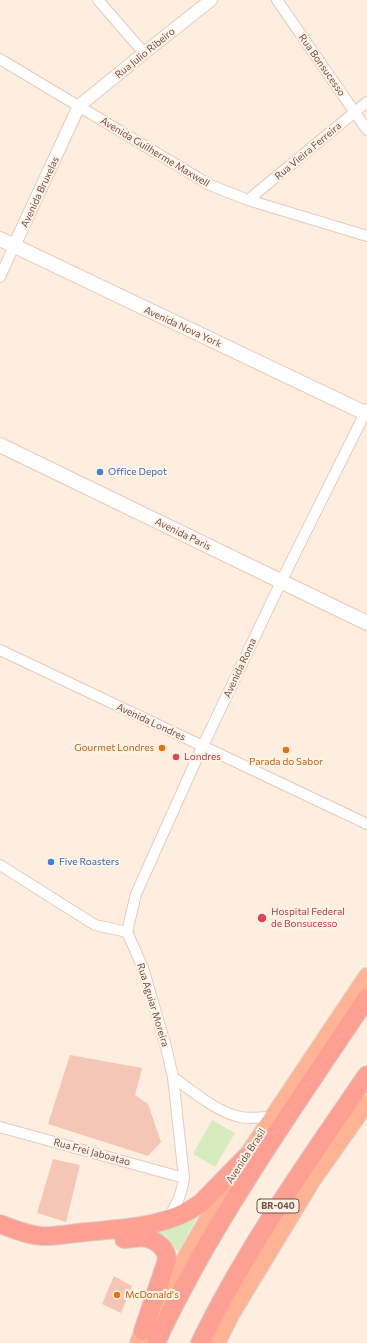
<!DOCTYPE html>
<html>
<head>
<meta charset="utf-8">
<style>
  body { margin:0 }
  canvas { display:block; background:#feeee0 }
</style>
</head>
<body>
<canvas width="367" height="1343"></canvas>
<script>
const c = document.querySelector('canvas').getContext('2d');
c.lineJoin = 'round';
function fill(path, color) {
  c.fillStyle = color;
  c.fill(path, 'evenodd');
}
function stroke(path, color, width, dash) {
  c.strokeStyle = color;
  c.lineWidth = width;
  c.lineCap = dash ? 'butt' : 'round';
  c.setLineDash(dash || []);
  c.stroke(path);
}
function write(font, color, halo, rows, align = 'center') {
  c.font = font + ' Commissioner,sans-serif';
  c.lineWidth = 4;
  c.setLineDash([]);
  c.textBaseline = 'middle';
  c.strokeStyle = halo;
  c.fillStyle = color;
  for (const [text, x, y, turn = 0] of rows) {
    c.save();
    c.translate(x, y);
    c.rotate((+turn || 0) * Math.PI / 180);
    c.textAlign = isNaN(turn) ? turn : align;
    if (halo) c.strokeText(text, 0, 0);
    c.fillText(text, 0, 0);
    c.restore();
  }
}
const green = new Path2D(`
  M212 1120 235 1133 215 1167 193 1154Z
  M198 1216 178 1252 166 1236 157 1232 166 1229Z`);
const building = new Path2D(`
  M70 1055 142 1068 135 1095 148 1104 161 1142 148 1156 48 1124Z
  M53 1159 80 1165 66 1222 37 1213Z
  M114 1276 132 1286 121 1313 102 1304Z`);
const minor = new Path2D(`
  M98 0 144 53
  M277 0 367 130
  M0 59 210 185 248 200 367 236
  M248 200 367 102
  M0 277 14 246
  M0 650 367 824
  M0 865 95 925 127 932
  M127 932 136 894 198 756 281 582 367 409
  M127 932 143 968 166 1047 173 1077 184 1178C181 1196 178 1202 168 1218
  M173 1077C192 1091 217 1112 240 1117 250 1119 261 1117 271 1117
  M0 1127 184 1178`);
const tertiary = new Path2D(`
  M14 246 79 106 144 53 211 0`);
const secondary = new Path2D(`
  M0 239 367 414
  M0 445 367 623`);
const trunk = new Path2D(`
  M138 1343 143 1331 224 1191 246 1157 367 976
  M217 1343 232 1313 312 1181 367 1103`);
const motorway = new Path2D(`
  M0 1224C13 1229 27 1235 41 1236 56 1237 72 1233 87 1232 126 1228 169 1227 201 1203L246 1157
  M124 1239C139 1238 148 1234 161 1246 165 1250 167 1254 167 1260L143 1331
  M156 1343C169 1313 185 1285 200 1257 251 1168 310 1083 367 998
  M200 1343C246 1248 308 1161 367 1075`);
const markers = [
  [100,472,4,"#3f7fe0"],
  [162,748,4,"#e8710a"],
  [286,750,4,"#e8710a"],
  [176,757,4,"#e0444e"],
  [51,862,4,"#3f7fe0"],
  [262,918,5,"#e0444e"],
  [117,1295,4,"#e8710a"]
];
const shields = [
  [278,1206,42]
];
const shieldNames = [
  ["BR-040",278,1206]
];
const streetNames = [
  ["Rua Julio Ribeiro",145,53,-39],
  ["Rua Bonsucesso",322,65,55],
  ["Rua Vieira Ferreira",308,151,-40],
  ["Avenida Guilherme Maxwell",155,152,31],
  ["Avenida Bruxelas",40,192,-65],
  ["Avenida Nova York",183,327,25],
  ["Avenida Paris",183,534,26],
  ["Avenida Roma",240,668,-65],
  ["Avenida Londres",151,722,25],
  ["Rua Aguiar Moreira",153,1005,73],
  ["Rua Frei Jaboatao",92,1152,15],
  ["Avenida Brasil",246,1156,-57]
];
const shopNames = [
  ["Office Depot",108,472],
  ["Five Roasters",59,862]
];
const foodNames = [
  ["Gourmet Londres",154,748],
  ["Parada do Sabor",286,762,"center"],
  ["McDonald's",125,1295,"left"]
];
const healthNames = [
  ["Londres",184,757],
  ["Hospital Federal",271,912],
  ["de Bonsucesso",271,924]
];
fill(green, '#d7ecbe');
fill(building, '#f5c6b5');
stroke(minor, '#e4cbbe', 12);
stroke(tertiary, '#e4cbbe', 14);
stroke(secondary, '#eacabb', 16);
stroke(trunk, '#d9cecb', 18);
stroke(motorway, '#d9cecb', 20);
stroke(minor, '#fff', 10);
stroke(tertiary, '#fff', 12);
stroke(secondary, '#fff', 14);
stroke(trunk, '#feb494', 16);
stroke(motorway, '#fd9f92', 18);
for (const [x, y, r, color] of markers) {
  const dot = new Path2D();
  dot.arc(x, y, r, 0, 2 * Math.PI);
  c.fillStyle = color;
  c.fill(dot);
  stroke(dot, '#fff3e8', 1.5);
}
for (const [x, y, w] of shields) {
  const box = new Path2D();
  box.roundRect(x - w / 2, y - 7, w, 14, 3);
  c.fillStyle = '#fff3e8';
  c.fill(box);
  stroke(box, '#765045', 1);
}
write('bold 9px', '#765045', null, shieldNames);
write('10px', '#765045', '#fff3e8', streetNames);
write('10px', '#366cbe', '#fff3e8', shopNames, 'left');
write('10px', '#c56008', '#fff3e8', foodNames, 'right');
write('10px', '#be3a42', '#fff3e8', healthNames, 'left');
</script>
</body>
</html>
